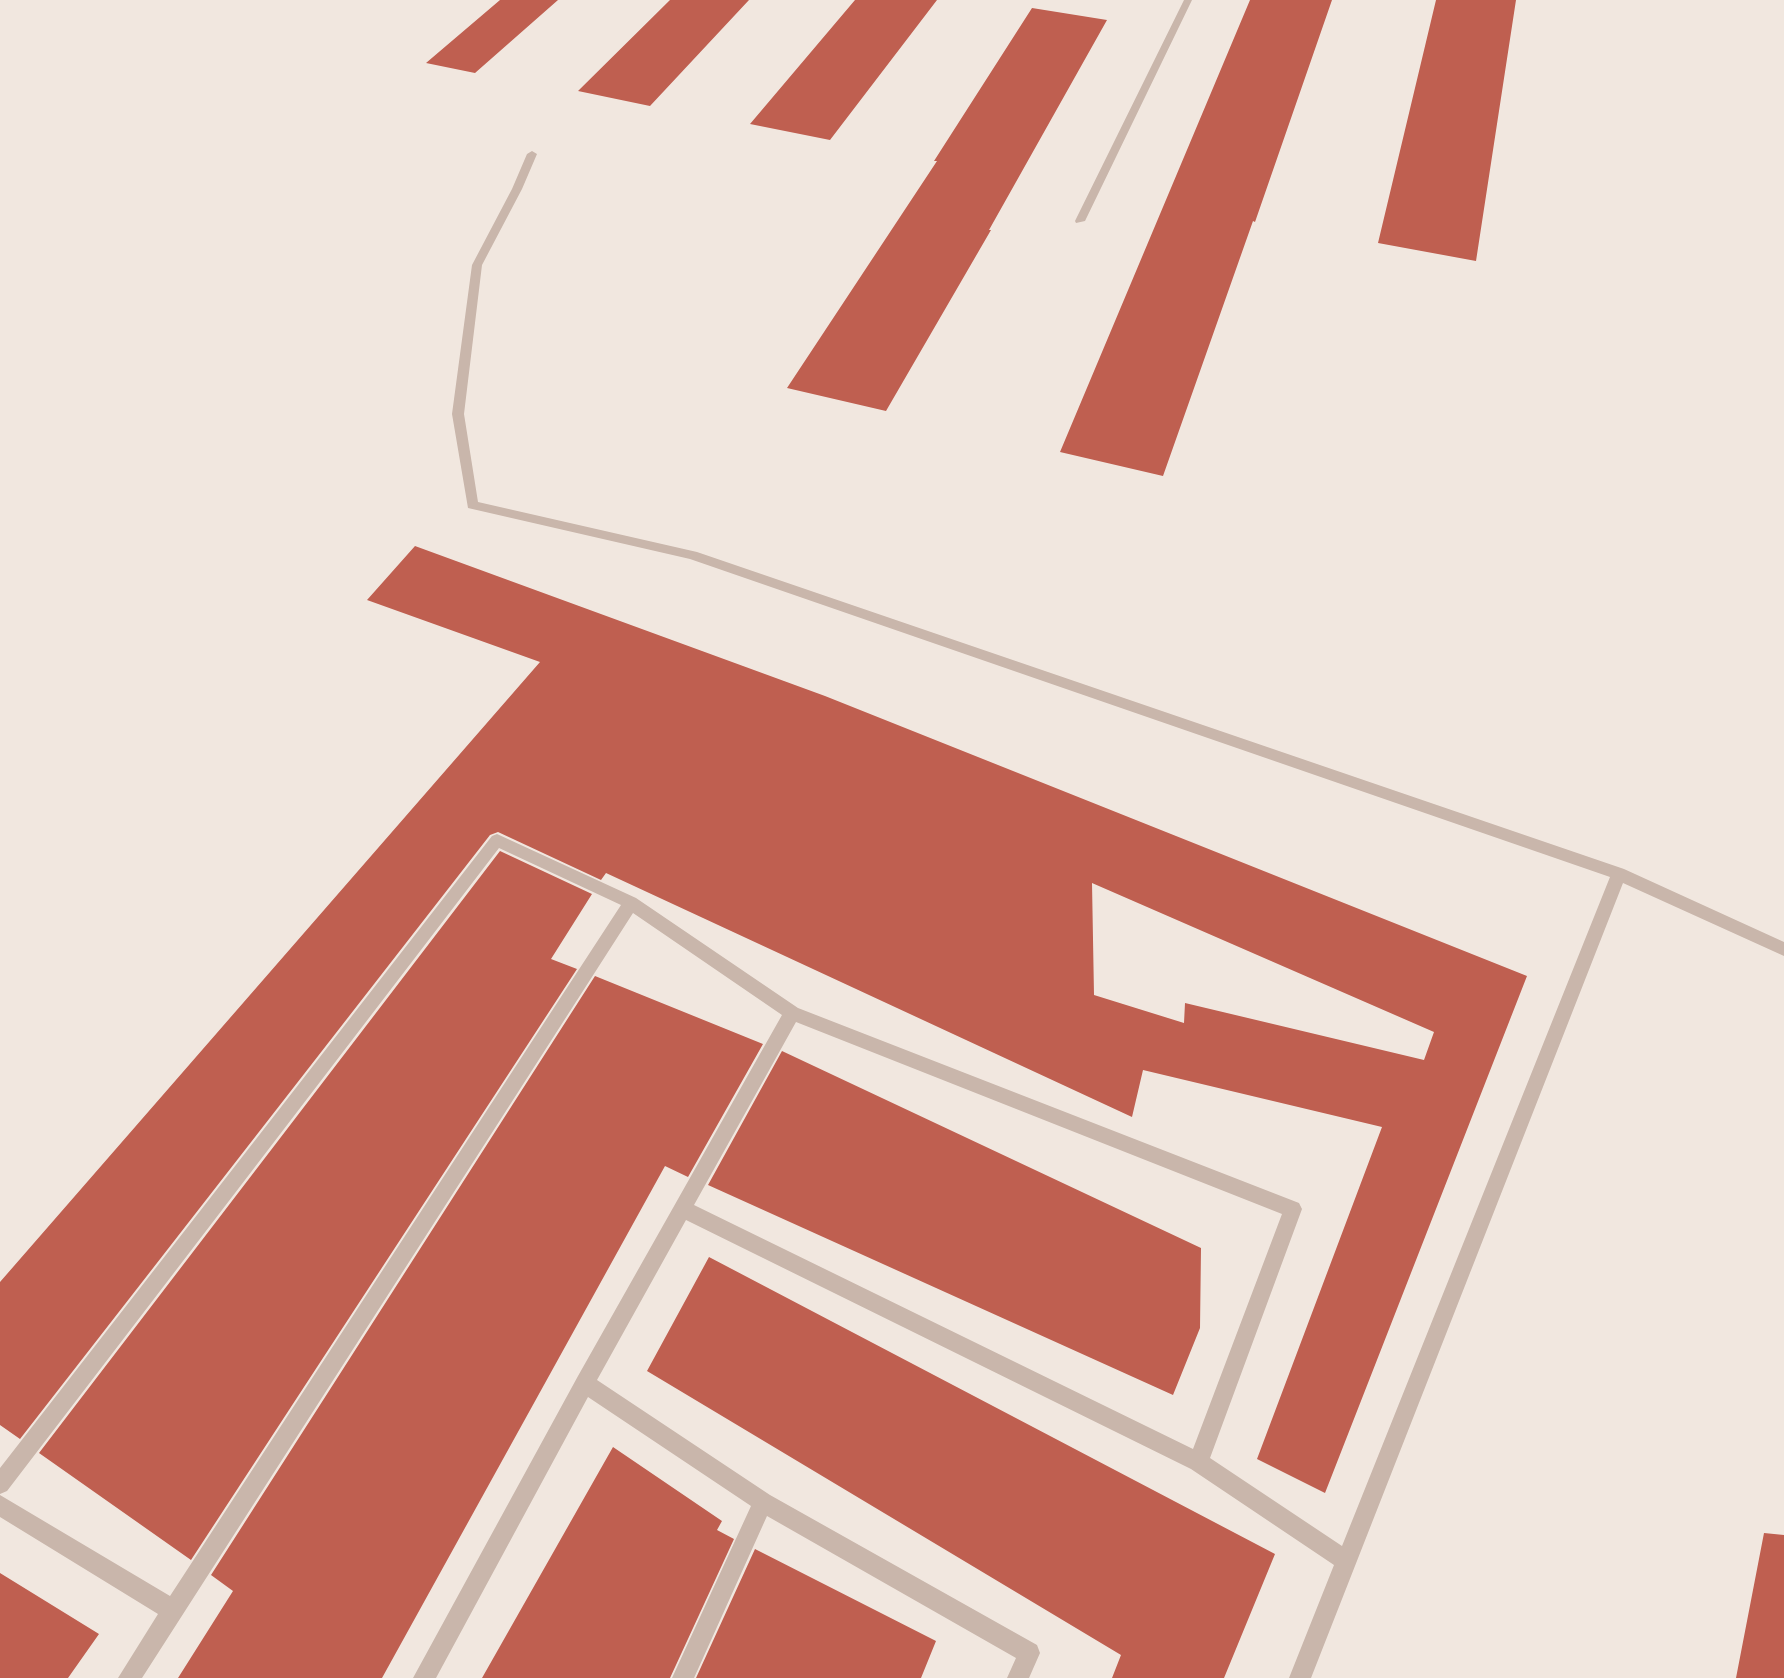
<!DOCTYPE html>
<html>
<head>
<meta charset="utf-8">
<style>
  body { margin:0 }
  canvas { display:block; background:#f1e7df }
</style>
</head>
<body>
<canvas width="1784" height="1678"></canvas>
<script>
const c = document.querySelector('canvas').getContext('2d');
c.lineJoin = 'round';
function fill(path, color) {
  c.fillStyle = color;
  c.fill(path, 'evenodd');
}
const building = new Path2D(`
  M500 0H558L475 73 426 63Z
  M670 0H749L650 106 578 91Z
  M855 0H937L830 140 750 124Z
  M1250 0H1332L1255 222 1253 221 1163 476 1060 452Z
  M1436 0H1516L1476 261 1378 243Z
  M1032 8 1107 20 989 230H991L886 411 787 388 937 161H934Z
  M415 546 825 696 1527 976 1325 1493 1257 1459 1382 1127 1143 1070 1132 1117 606 873 601 880 498 832 490 835 20 1439 0 1425V1282L540 662 367 600ZM1092 883 1434 1032 1424 1060 1185 1003 1184 1023 1094 995Z
  M500 851 592 894 551 959 577 969 191 1560 39 1453Z
  M595 976 763 1044 688 1177 665 1166 382 1678H178L233 1591 211 1575Z
  M782 1051 1201 1248 1200 1328 1173 1395 708 1185Z
  M709 1257 1275 1554 1224 1678H1112L1121 1655 647 1371Z
  M613 1447 722 1521 717 1530 734 1539 670 1678H482Z
  M1764 1533 1784 1535V1678H1736Z
  M755 1549 936 1641 921 1678H696Z
  M0 1573 99 1634 68 1678H0Z`);
const minor = new Path2D(`
  M1184 0H1192L1085 221 1076 223 1075 221Z
  M532 151 537 154 522 189 482 265 464 414 478 502 697 552 1624 869 1784 942V956L1623 883 1311 1678H1289L1334 1565 1191 1469 686 1220 597 1380 770 1495 1037 1645 1040 1653 1029 1678H1007L1016 1658 767 1516 694 1678H672L751 1506 588 1397 436 1678H413L578 1376 782 1015 633 913 142 1678H118L158 1614 0 1517V1495L170 1596 621 905 499 848 7 1491 0 1494V1468L492 836 497 834 636 898 798 1008 1299 1203 1302 1209 1210 1458 1342 1546 1610 877 690 559 468 508 452 414 472 265 512 189 527 154ZM796 1022 1282 1214 1193 1449 694 1205Z`);
fill(building, '#bf5f50');
fill(minor, '#c9b6ab');
</script>
</body>
</html>
